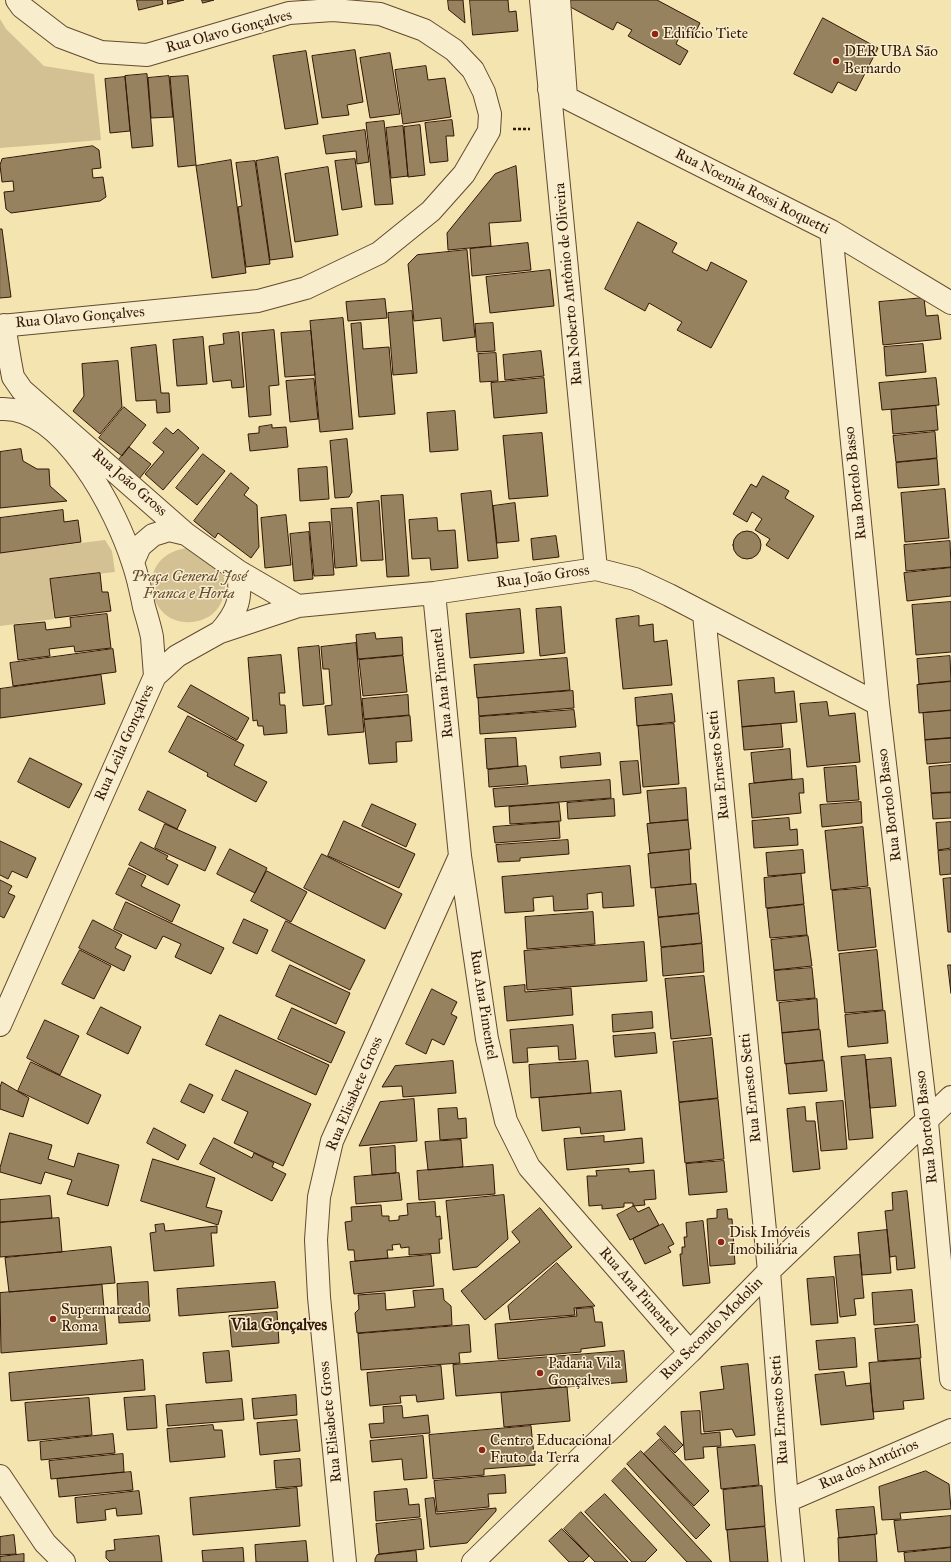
<!DOCTYPE html>
<html>
<head>
<meta charset="utf-8">
<style>
  body { margin:0 }
  canvas { display:block; background:#f4e4b0 }
</style>
</head>
<body>
<canvas width="951" height="1562"></canvas>
<script>
const c = document.querySelector('canvas').getContext('2d');
c.lineJoin = 'round';
function fill(path, color) {
  c.fillStyle = color;
  c.fill(path, 'evenodd');
}
function stroke(path, color, width, dash) {
  c.strokeStyle = color;
  c.lineWidth = width;
  c.lineCap = dash ? 'butt' : 'round';
  c.setLineDash(dash || []);
  c.stroke(path);
}
function write(font, color, halo, rows, align = 'center') {
  c.font = font + ' "IM FELL Great Primer",serif';
  c.lineWidth = 3;
  c.setLineDash([]);
  c.textBaseline = 'middle';
  c.strokeStyle = halo;
  c.fillStyle = color;
  for (const [text, x, y, turn = 0] of rows) {
    c.save();
    c.translate(x, y);
    c.rotate((+turn || 0) * Math.PI / 180);
    c.textAlign = isNaN(turn) ? turn : align;
    if (halo) c.strokeText(text, 0, 0);
    c.fillText(text, 0, 0);
    c.restore();
  }
}
const green = new Path2D(`
  M0 19 6 29 44 66 94 74 101 140 0 148Z
  M105 540 112 551 115 572 50 579 54 619 0 626V553Z
  M187 548 220 565C226 581 228 594 218 608 213 615 206 619 198 621 152 632 133 567 175 551 179 549 184 549 187 548Z`);
const building = new Path2D(`
  M137 0H162L163 4 139 10Z
  M168 0H184L168 4Z
  M202 0H214L203 3Z
  M448 0H463L465 23 449 10Z
  M470 0H508L509 12 516 11 518 31 473 35Z
  M562 0H657L700 23 693 37 682 31 676 44 688 51 680 65 628 36 632 30 617 22 613 30 561 2Z
  M823 18 878 48 856 91 838 82 832 93 794 74Z
  M355 50 363 102 347 105 349 115 322 118 312 56Z
  M306 51 318 124 285 129 273 56Z
  M390 53 400 114 370 118 360 58Z
  M426 66 428 80 445 78 451 117 403 124 395 70Z
  M147 74 153 146 132 148 125 76Z
  M169 76 173 117 151 118 148 78Z
  M188 76 196 165 178 167 170 77Z
  M125 77 130 131 110 133 105 79Z
  M452 120 454 136H446L448 161 430 163 425 123Z
  M384 121 393 204 375 205 366 123Z
  M420 125 425 175 408 177 404 127Z
  M403 126 408 176 391 178 386 128Z
  M365 130 369 162 357 164 356 151 326 154 323 136Z
  M93 146 99 150 101 168 92 169 93 178 103 177 106 197 100 201 11 213 6 209 4 192 14 191 13 181 2 182 0 165 2 159Z
  M278 157 293 257 270 260 256 161Z
  M355 159 362 207 342 210 335 161Z
  M231 160 246 273 212 278 196 166Z
  M255 161 270 264 246 267 238 207 242 206 236 163Z
  M516 166 521 221 489 223 491 246 448 250 447 233 495 174Z
  M328 167 338 235 295 242 285 174Z
  M638 222 677 243 672 252 707 271 711 262 747 281 711 348 677 330 682 322 649 303 645 311 605 289Z
  M0 229H2L11 297 0 298Z
  M528 243 531 270 472 276 470 249Z
  M467 250 475 337 443 341 441 318 414 321 408 264 417 255Z
  M550 270 554 306 490 313 486 277Z
  M924 298 926 316 938 315 941 339 883 345 879 302Z
  M385 299 387 318 348 321 346 302Z
  M412 311 417 373 393 375 388 313Z
  M343 318 353 429 320 432 310 321Z
  M361 323 363 349 389 347 395 414 359 417 351 324Z
  M493 323 495 351 477 352 475 324Z
  M274 330 279 385 269 386 271 415 249 417 242 333Z
  M311 331 315 375 285 377 281 333Z
  M239 332 244 387 232 388 231 380 213 382 209 346 224 344 223 334Z
  M203 337 207 384 177 386 173 340Z
  M923 344 926 372 886 376 884 347Z
  M156 345 161 393H169L170 412 157 413 156 400 136 401 131 348Z
  M541 351 544 376 505 380 503 355Z
  M496 353 498 381 480 382 478 354Z
  M118 361 122 407 100 434 73 411 84 396 82 364Z
  M544 378 547 413 494 418 491 383Z
  M936 378 939 405 882 410 879 383Z
  M314 379 318 419 290 422 286 381Z
  M936 406 938 430 893 434 891 410Z
  M124 407 146 425 122 456 99 438Z
  M455 411 458 450 430 452 427 413Z
  M272 425V428L286 427 288 447 250 451 248 434 259 433V427Z
  M166 428 173 434 178 429 199 448 163 490 145 474 164 452 153 443Z
  M935 432 937 458 896 462 893 436Z
  M542 433 548 496 509 499 503 436Z
  M347 439 352 492 349 497 335 498 330 441Z
  M129 447 151 464 139 479 117 462Z
  M21 449 23 461 37 469H49L50 486 67 501 0 508V452Z
  M203 454 225 471 197 505 176 488Z
  M937 459 939 485 898 488 896 463Z
  M327 467 329 499 300 501 298 469Z
  M231 473 249 488 244 495 257 505 259 547 251 558 218 533 215 538 194 521Z
  M763 476 789 491 785 498 814 516 788 559 766 545 770 539 755 530 762 519 752 512 747 522 733 514 751 484 756 487Z
  M945 489 949 538 905 542 901 493Z
  M491 491 498 558 468 561 461 494Z
  M403 495 409 576 387 577 381 496Z
  M379 501 383 560 361 561 357 503Z
  M515 503 519 541 497 543 493 506Z
  M352 508 357 566 335 568 331 509Z
  M63 510 64 522 78 520 81 542 0 553V518Z
  M286 515 291 565 265 568 261 518Z
  M437 518 438 531 455 530 458 568 431 570 430 558 412 559 409 520Z
  M330 522 334 575 314 576 309 523Z
  M733 545a14 14 0 1 1 28 0a14 14 0 1 1-28 0Z
  M309 532 313 579 294 581 290 534Z
  M556 536 559 557 533 560 531 539Z
  M950 541 951 567 906 571 904 545Z
  M951 568V596L907 601 904 573Z
  M100 573 102 592H108L111 611 55 618 50 579Z
  M951 602V652L916 655 912 605Z
  M561 607 565 653 540 656 536 609Z
  M520 609 524 653 470 658 466 614Z
  M107 614 111 648 75 652 74 646 49 649 50 656 18 660 14 625 45 622 46 630 71 627 70 618Z
  M639 616V626L653 624 654 642 667 640 672 685 623 689 616 619Z
  M375 633 376 639 402 637 403 655 358 659 356 635Z
  M356 643 364 732 328 735 325 706 332 705 329 669H323L321 647Z
  M319 646 324 704 303 706 298 648Z
  M113 649 116 672 13 686 10 663Z
  M281 655 285 693H279L280 705H285L287 733 264 735 263 726H258L257 720 253 721 248 658Z
  M403 656 407 692 363 696 359 660Z
  M950 656 951 681 919 684 917 659Z
  M567 658 570 690 477 698 474 665Z
  M101 675 105 704 0 718V689Z
  M774 678 775 693 794 691 797 722 742 727 738 681Z
  M951 682V710L919 713 917 685Z
  M191 685 249 718 237 740 178 707Z
  M573 691 574 708 479 716 478 698Z
  M672 694 675 722 637 726 635 698Z
  M408 695 409 715 364 719 362 699Z
  M827 702 829 716 855 713 860 762 807 767 800 704Z
  M574 710 576 727 480 734 479 717Z
  M951 711V738L925 740 923 713Z
  M188 716 244 745 234 765 267 782 256 802 207 776 208 773 169 752Z
  M410 716 412 741 396 742 397 762 369 764 364 720Z
  M674 724 679 784 643 787 638 726Z
  M781 724 783 747 744 750 742 727Z
  M516 738 518 766 487 769 485 739Z
  M951 738V762L927 764 925 740Z
  M790 749 792 779 754 783 751 753Z
  M600 753 601 765 561 768 560 757Z
  M30 758 82 784 69 808 18 782Z
  M638 761 641 793 623 795 620 762Z
  M951 765V792L931 793 929 767Z
  M526 766 528 784 489 787 488 770Z
  M856 766 859 800 827 802 824 768Z
  M803 779 804 793H799L801 813 752 818 749 784Z
  M610 780 611 798 495 807 493 789Z
  M686 788 688 820 650 823 647 791Z
  M148 791 186 810 177 829 139 810Z
  M951 793V818L933 819 931 794Z
  M614 799 615 816 568 819 567 803Z
  M861 802 862 823 822 827 820 805Z
  M559 803 561 821 510 824 509 807Z
  M372 804 416 824 406 847 362 826Z
  M789 818 790 830 797 829 798 845 754 848 752 821Z
  M688 820 691 849 650 853 647 824Z
  M344 821 415 854 399 888 328 856Z
  M559 822 560 838 495 843 493 827Z
  M951 822V848L938 850 936 823Z
  M165 824 216 847 205 871 155 848Z
  M863 827 868 886 831 890 825 831Z
  M568 840 569 854 520 858V861L498 862 496 845Z
  M0 841 36 858 27 878 12 871 8 879 0 875Z
  M141 842 168 856 166 859 178 865 168 885 129 865Z
  M230 849 267 868 255 893 217 874Z
  M689 850 691 884 651 888 648 854Z
  M803 850 805 873 768 876 766 853Z
  M951 850V874L940 875 938 851Z
  M322 854 402 894 385 929 304 888Z
  M630 866 634 906 603 908 602 892 587 894 588 909 554 911 553 896 533 898 534 911 505 913 502 877Z
  M129 868 146 876 141 886 180 905 172 922 116 894Z
  M267 871 307 892 291 922 251 901Z
  M801 874 804 904 766 908 764 878Z
  M951 878V932H948L943 879Z
  M0 880 12 886 8 893 15 896 4 918 0 916Z
  M696 884 699 913 658 917 655 888Z
  M870 888 876 947 838 951 832 891Z
  M126 902 224 948 211 974 175 957 181 944 163 936 156 949 114 929Z
  M804 905 807 935 770 938 767 909Z
  M593 912 595 944 527 949 525 917Z
  M699 914 702 943 661 947 658 918Z
  M244 919 268 930 257 954 233 943Z
  M93 920 122 935 115 948 131 956 124 971 79 948Z
  M286 921 365 960 350 990 272 951Z
  M808 936 812 966 774 970 771 940Z
  M644 942 647 981 527 990 524 951Z
  M702 944 704 972 663 976 661 948Z
  M80 950 111 966 94 999 62 984Z
  M877 950 883 1010 845 1013 839 954Z
  M290 965 350 993 336 1024 276 996Z
  M948 965H951V993Z
  M812 968 815 998 777 1001 774 971Z
  M704 976 711 1035 671 1039 665 979Z
  M525 985V992L571 988 573 1015 507 1021 504 987Z
  M432 989 457 1002 451 1014 457 1017 444 1045 432 1039 426 1054 406 1044Z
  M817 999 819 1029 782 1033 779 1003Z
  M101 1007 141 1027 128 1054 87 1034Z
  M292 1008 345 1032 331 1063 278 1039Z
  M885 1011 888 1043 848 1047 845 1015Z
  M652 1012 653 1028 613 1032 612 1015Z
  M220 1015 329 1065 316 1095 206 1045Z
  M45 1020 79 1036 60 1075 27 1058Z
  M573 1025 576 1059 559 1060 558 1046 527 1048 528 1062 513 1063 510 1030Z
  M820 1030 823 1060 785 1064 782 1033Z
  M655 1033 657 1053 615 1057 613 1036Z
  M712 1038 718 1098 679 1102 673 1042Z
  M865 1055 873 1138 849 1140 841 1057Z
  M891 1058 896 1106 870 1108 866 1060Z
  M453 1061 456 1093 403 1097 402 1086 382 1087 395 1066Z
  M588 1061 591 1093 531 1098 529 1065Z
  M824 1061 827 1091 789 1094 786 1064Z
  M31 1062 101 1095 88 1124 18 1091Z
  M236 1070 311 1104 283 1166 234 1143 248 1112 222 1100Z
  M2 1082 29 1098 23 1117 0 1109V1088Z
  M190 1084 213 1095 204 1113 181 1102Z
  M621 1091 625 1130 581 1134 580 1127 542 1131 539 1098Z
  M414 1099 417 1141 359 1146 380 1102Z
  M718 1099 724 1159 685 1163 679 1103Z
  M843 1101 847 1149 821 1151 816 1103Z
  M805 1107 806 1121H815L820 1169 793 1172 787 1109Z
  M457 1108 458 1119 466 1118 467 1138 440 1140 438 1109Z
  M154 1128 186 1145 178 1160 147 1143Z
  M10 1133 52 1145 48 1159 74 1167 78 1153 119 1165 108 1206 67 1194 72 1180 45 1172 41 1184 0 1172V1168Z
  M604 1136V1142L642 1138 644 1163 567 1170 564 1139Z
  M214 1138 252 1158 254 1153 274 1163 272 1167 286 1174 272 1201 200 1164Z
  M461 1140 463 1167 428 1170 425 1142Z
  M395 1146 396 1173 372 1175 370 1148Z
  M153 1159 215 1178 206 1207 222 1211 218 1225 141 1201Z
  M724 1161 727 1192 689 1195 686 1164Z
  M493 1165 495 1194 419 1200 417 1171Z
  M629 1169V1172L654 1170 656 1199 644 1200 645 1205 633 1206V1203H624V1207L602 1209V1205L589 1206 587 1176H597L596 1171Z
  M399 1173 402 1200 356 1204 354 1177Z
  M907 1191 915 1268 897 1270 896 1256 890 1257 885 1211 893 1210 892 1193Z
  M504 1195 508 1239 477 1267 453 1270 446 1201Z
  M50 1196 52 1218 0 1222V1200Z
  M435 1202 436 1217 440 1216 442 1239H439L440 1253 409 1255V1247L401 1248 400 1244 392 1245 393 1250H387L388 1258 355 1261 354 1250H348L345 1222 352 1221 351 1207 381 1205 382 1216H389V1221L399 1220V1216L408 1215 407 1204Z
  M634 1206 638 1212 649 1207 659 1225 630 1240 617 1215Z
  M540 1208 572 1247 485 1320 461 1291 520 1242 512 1232Z
  M727 1209 728 1219H732L735 1264 710 1266 707 1219 717 1218V1210Z
  M59 1218 62 1252 0 1257V1223Z
  M703 1221 710 1283 683 1286 680 1254H682V1247H685L684 1237H687L686 1223Z
  M164 1224 165 1231 217 1226V1233H211L214 1266 154 1271 150 1233 156 1232 155 1225Z
  M663 1224 674 1244 668 1247 671 1252 645 1264 633 1239Z
  M887 1230 891 1273 862 1275 858 1233Z
  M111 1247 115 1283 9 1292 5 1258Z
  M431 1255 434 1286 354 1294 350 1262Z
  M860 1255 864 1298 854 1299 856 1315 840 1317 834 1257Z
  M557 1263 595 1306 574 1308 575 1315 510 1320 508 1306Z
  M834 1277 838 1323 811 1325 807 1279Z
  M148 1282 150 1321 119 1323 117 1284Z
  M275 1282 278 1308 179 1316 177 1289Z
  M102 1285 107 1344 1 1353 0 1293Z
  M443 1289 444 1300 451 1306 452 1325 357 1333 355 1313 359 1309 358 1295 385 1293 386 1310 415 1307 413 1291Z
  M912 1290 915 1322 874 1325 872 1293Z
  M593 1308 595 1322H602L605 1346 581 1349V1352L498 1359 495 1324 577 1316 576 1309Z
  M277 1312 279 1343 232 1347 229 1316Z
  M469 1325 471 1352 459 1353 460 1363 361 1370 358 1334Z
  M918 1325 921 1358 878 1361 875 1329Z
  M855 1338 857 1367 819 1370 816 1341Z
  M229 1351 232 1381 206 1383 203 1353Z
  M624 1351 627 1382 456 1396 453 1365Z
  M920 1359 924 1399 903 1401 904 1409 873 1412 869 1363Z
  M143 1360 145 1390 11 1401 9 1373Z
  M748 1364 755 1435 736 1437 732 1429 704 1432 700 1392 724 1389 721 1367Z
  M441 1366 444 1399 417 1402 416 1395 400 1396 401 1403 370 1406 367 1373Z
  M844 1372 846 1386 870 1383 874 1419 821 1425 815 1375Z
  M567 1387 570 1421 504 1427 501 1393Z
  M296 1395 297 1415 254 1419 252 1399Z
  M155 1396 157 1428 127 1430 124 1398Z
  M89 1398 92 1435 28 1441 25 1403Z
  M242 1399 244 1420 168 1426 166 1405Z
  M402 1406 403 1418 428 1415 430 1433 371 1438 369 1424 384 1423 383 1407Z
  M700 1411 701 1434 720 1432 721 1446 703 1447 704 1458 685 1460 681 1412Z
  M297 1420 300 1451 260 1455 257 1423Z
  M213 1425 214 1430H222L225 1457 170 1462 167 1429Z
  M531 1426 535 1465 484 1469V1475L433 1479 429 1435Z
  M665 1426 683 1445 675 1453 657 1434Z
  M113 1434 115 1453 41 1460 40 1442Z
  M423 1436 427 1478 404 1480 402 1459 372 1462 370 1441Z
  M660 1439 709 1491 694 1506 644 1454Z
  M755 1445 759 1485 721 1489 717 1448Z
  M641 1451 710 1525 696 1539 627 1464Z
  M123 1454 124 1472 51 1479 49 1461Z
  M300 1459 302 1486 276 1488 274 1461Z
  M625 1468 712 1562H687L612 1481Z
  M926 1471 949 1484 951 1509 900 1513 901 1519 882 1520 879 1487Z
  M131 1472 133 1490 59 1497 57 1479Z
  M505 1475 506 1493 488 1494 489 1507 437 1512 434 1481Z
  M762 1486 765 1526 726 1530 723 1490Z
  M297 1488 300 1526 193 1535 190 1498Z
  M407 1489 409 1505 419 1504 420 1517 376 1521 374 1492Z
  M139 1491 142 1514 117 1516 116 1508 105 1510 106 1520 77 1523 75 1498Z
  M605 1494 657 1550 645 1562H632L585 1512Z
  M434 1498 436 1514 496 1508V1511L467 1543 430 1547 425 1499Z
  M874 1507 877 1534 839 1538 836 1510Z
  M581 1512 628 1562H595L564 1529Z
  M951 1516V1547L898 1552 894 1521Z
  M421 1519 424 1549 379 1554 376 1524Z
  M765 1527 768 1562H730L727 1530Z
  M562 1529 589 1556 583 1562H569L549 1541Z
  M14 1535 16 1554 0 1555V1537Z
  M875 1535 877 1562H839L838 1538Z
  M159 1536 162 1562H110L106 1558V1551L115 1550 114 1540Z
  M306 1541 308 1562H256L255 1545Z
  M243 1548 244 1562H203L202 1551Z
  M951 1548V1562H905L904 1553Z
  M416 1551 417 1562H375V1559L377 1555Z
  M24 1554V1562H0V1557Z`);
const path = new Path2D(`
  M513 129H530`);
const street = new Path2D(`
  M541 0 596 569
  M559 0 566 97
  M549 89 831 231 951 303
  M831 231 878 704 927 1122 951 1379
  M4 325 10 361 13 377 22 390 186 534 238 571 298 606
  M0 326 258 301 306 288 379 253 431 211 464 174 489 131 490 114 484 92 473 70 454 50 424 30 380 14 333 10 289 13 147 55 101 52 61 37 22 7 17 0
  M0 409C63 405 117 512 133 563 138 577 141 592 144 607 147 617 150 627 152 637 153 650 154 663 155 676L0 1025
  M133 562 140 546 153 535 169 530 186 534
  M434 593 460 856 487 1039 506 1121 529 1167 690 1352
  M704 614 769 1271 787 1501 793 1562
  M220 632C238 611 242 599 238 571
  M155 676 177 656 220 632 298 606 434 593 596 569 635 579 669 595 878 704
  M0 1476 45 1543 64 1562
  M787 1501 951 1430
  M345 1562 319 1297 316 1240 319 1197 332 1141 460 856
  M473 1562 690 1352 769 1271 951 1097`);
const markers = [
  [655,34,4,"#8f2418"],
  [836,61,4,"#8f2418"],
  [721,1242,4,"#8f2418"],
  [53,1319,4,"#8f2418"],
  [540,1373,4,"#8f2418"],
  [482,1450,4,"#8f2418"]
];
const streetNames = [
  ["Rua Olavo Gonçalves",229,32,-15],
  ["Rua Noemia Rossi Roquetti",752,192,27],
  ["Rua Noberto Antônio de Oliveira",569,284,-95],
  ["Rua Olavo Gonçalves",80,318,-5],
  ["Rua João Gross",129,483,41],
  ["Rua Bortolo Basso",856,483,-96],
  ["Rua João Gross",543,577,-8],
  ["Rua Ana Pimentel",443,683,-96],
  ["Rua Leila Gonçalves",125,743,-66],
  ["Rua Ernesto Setti",719,765,-96],
  ["Rua Bortolo Basso",890,805,-97],
  ["Rua Ana Pimentel",483,1005,81],
  ["Rua Ernesto Setti",751,1088,-96],
  ["Rua Elisabete Gross",355,1094,-67],
  ["Rua Bortolo Basso",927,1127,-96],
  ["Rua Ana Pimentel",638,1292,49],
  ["Rua Secondo Modolin",712,1329,-45],
  ["Rua Ernesto Setti",780,1410,-94],
  ["Rua Elisabete Gross",331,1422,-96],
  ["Rua dos Antúrios",869,1465,-23]
];
const poiNames = [
  ["Edifício Tiete",663,34],
  ["DER UBA São",844,52],
  ["Bernardo",844,69],
  ["Disk Imóveis",729,1233],
  ["Imobiliária",729,1250],
  ["Supermarcado",61,1310],
  ["Roma",61,1327],
  ["Padaria Vila",548,1364],
  ["Gonçalves",548,1381],
  ["Centro Educacional",490,1441],
  ["Fruto da Terra",490,1458]
];
const parkNames = [
  ["Praça General José",189,577],
  ["Franca e Horta",189,594]
];
const neighbourhoodNames = [
  ["Vila Gonçalves",279,1326]
];
fill(green, '#d3c193');
fill(building, '#97825f');
stroke(building, '#331707', 1);
stroke(street, '#634a31', 24);
stroke(path, '#331707', 2.5, [3, 2]);
stroke(street, '#f8edcc', 22);
for (const [x, y, r, color] of markers) {
  const dot = new Path2D();
  dot.arc(x, y, r, 0, 2 * Math.PI);
  c.fillStyle = color;
  c.fill(dot);
  stroke(dot, '#f8edcc', 1.5);
}
write('15px', '#331707', '#f8edcc', streetNames);
write('15px', '#331707', '#f8edcc', poiNames, 'left');
write('italic 15px', '#634a31', '#f8edcc', parkNames);
write('bold 16px', '#331707', '#f8edcc', neighbourhoodNames);
</script>
</body>
</html>
